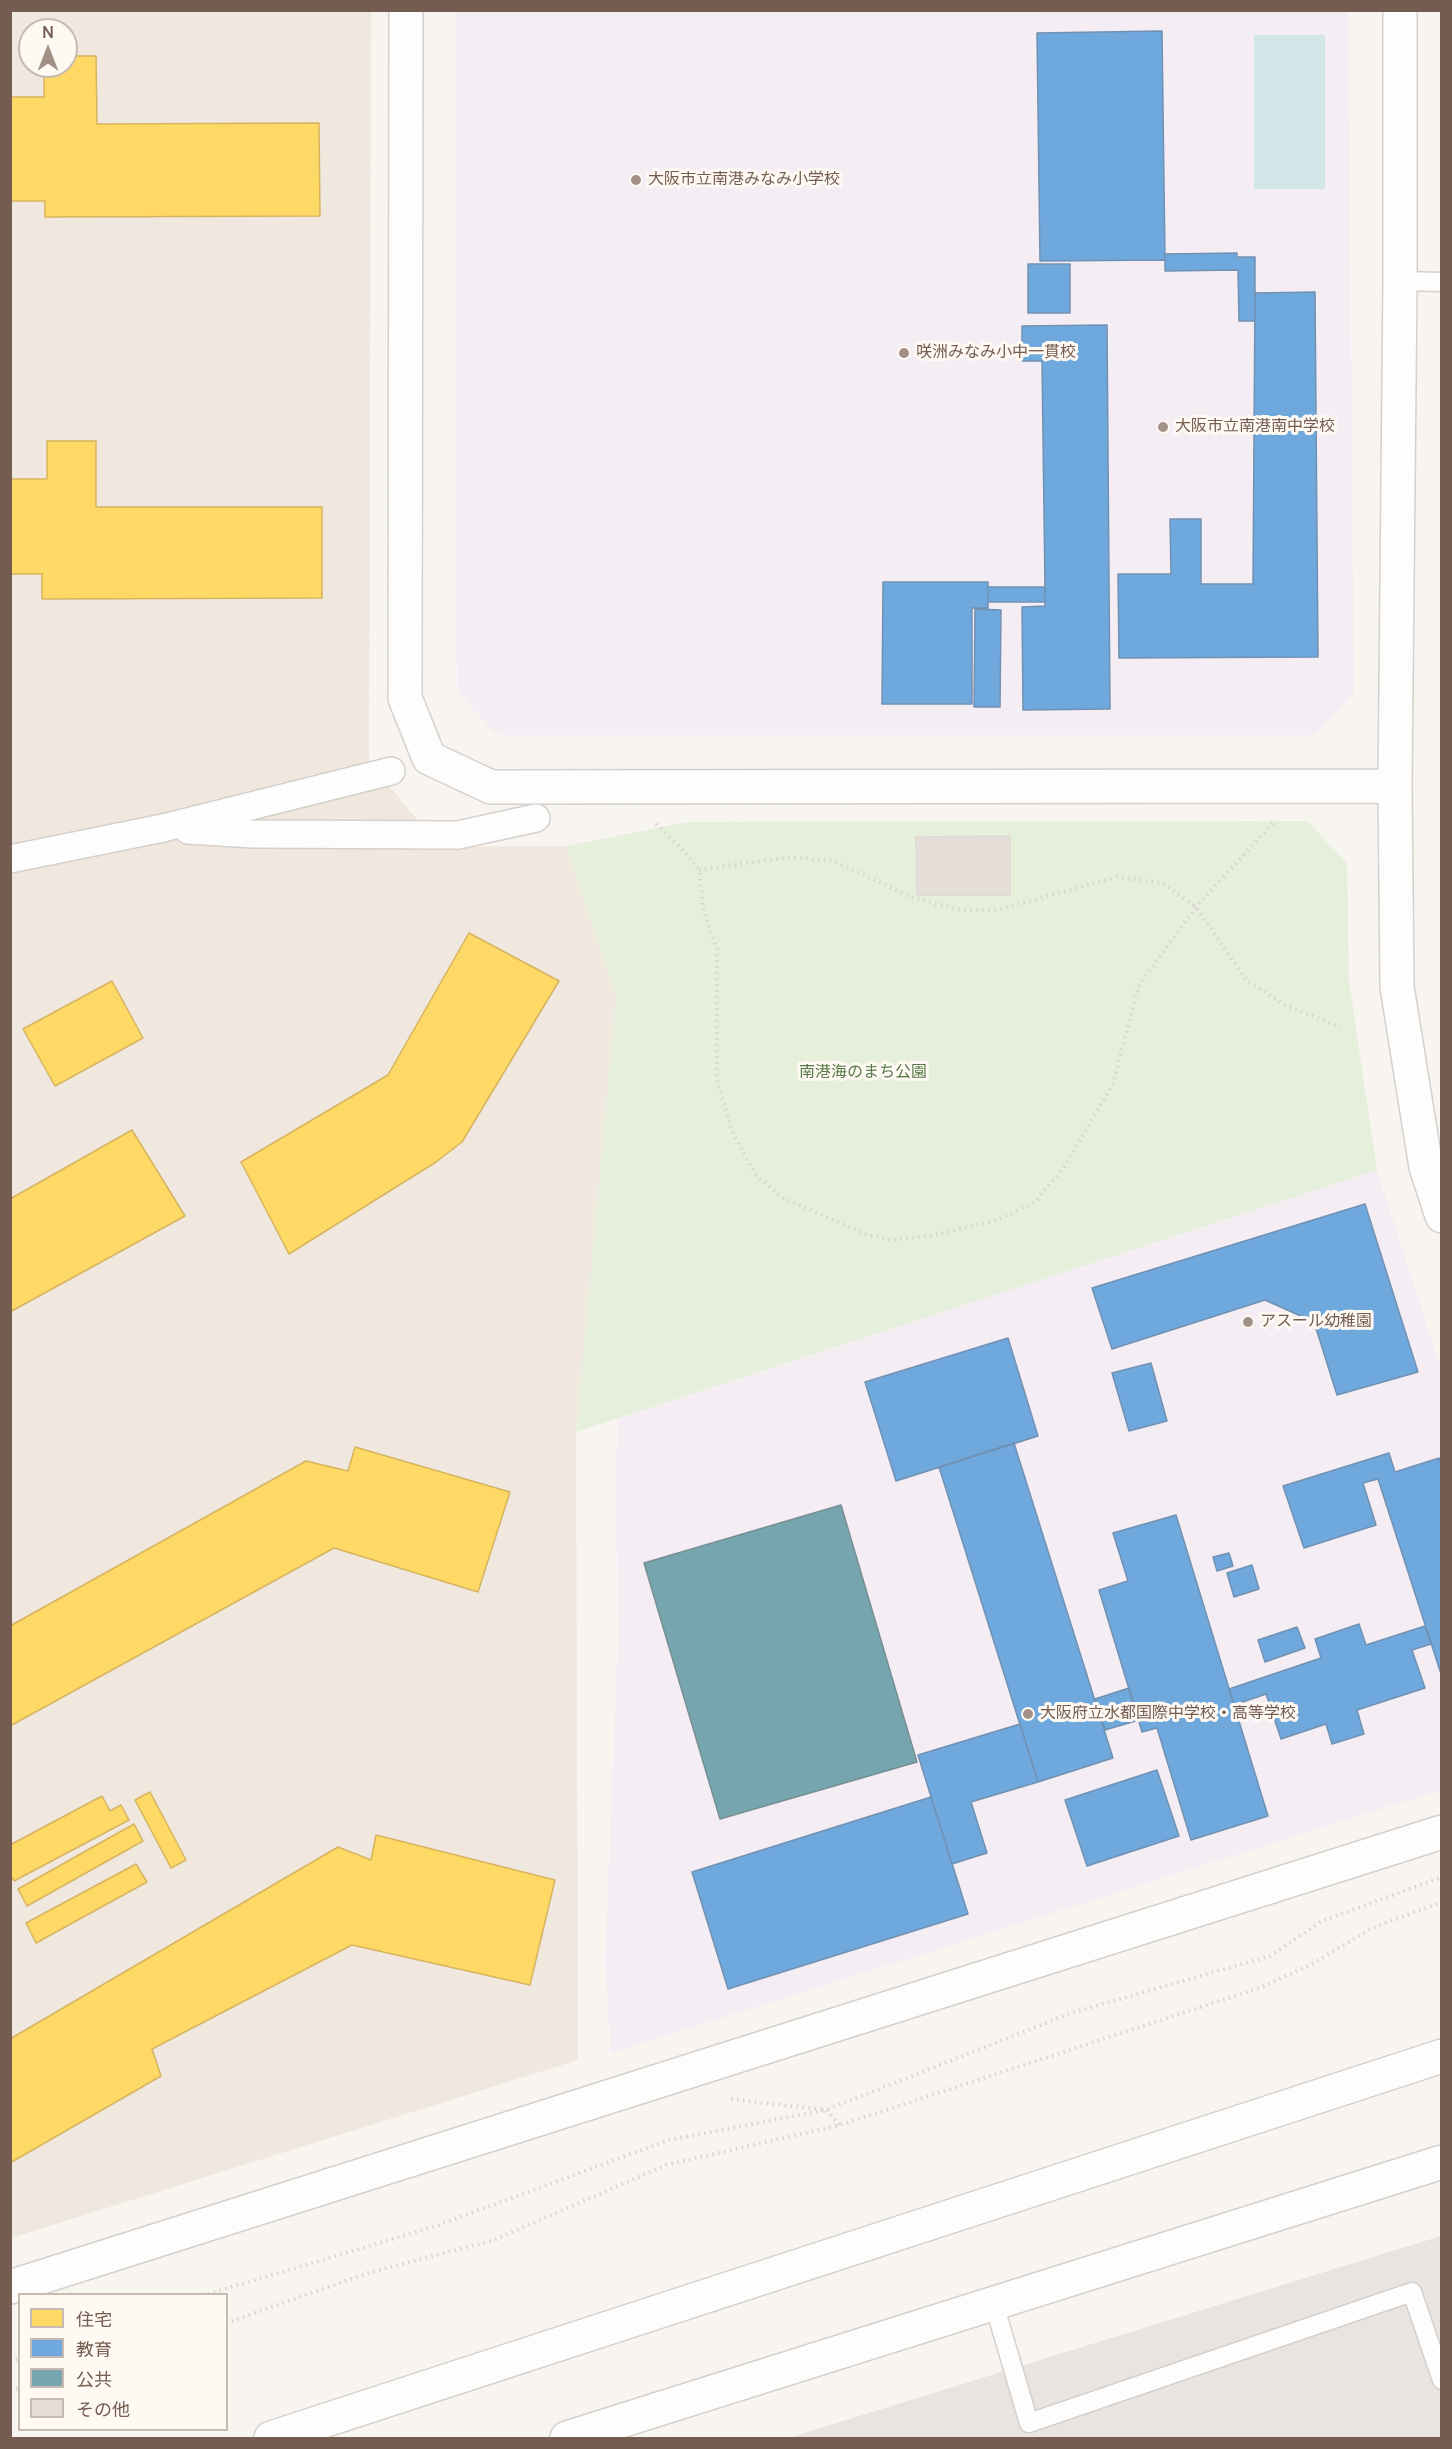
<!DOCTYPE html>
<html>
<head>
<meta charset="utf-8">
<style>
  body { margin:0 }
  #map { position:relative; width:1452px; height:2449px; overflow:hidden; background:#f8f4f0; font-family:Manrope,"Noto Sans JP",sans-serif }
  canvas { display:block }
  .frame { position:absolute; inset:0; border:12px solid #755c50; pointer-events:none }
  .legend { position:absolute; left:18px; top:2293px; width:210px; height:138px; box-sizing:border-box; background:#fef9f2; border:2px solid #c7bab1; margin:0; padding:8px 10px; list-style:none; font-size:18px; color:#755c50 }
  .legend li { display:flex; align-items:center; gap:12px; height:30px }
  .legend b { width:30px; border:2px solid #c7bab1 }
  .north { position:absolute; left:18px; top:18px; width:60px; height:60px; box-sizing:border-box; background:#fef9f2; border:2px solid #c7bab1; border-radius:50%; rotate:0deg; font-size:16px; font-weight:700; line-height:24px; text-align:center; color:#755c50 }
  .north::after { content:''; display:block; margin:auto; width:21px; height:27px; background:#a39188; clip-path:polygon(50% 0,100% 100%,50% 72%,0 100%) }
</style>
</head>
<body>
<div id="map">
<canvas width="1452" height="2449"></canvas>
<div class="frame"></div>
<ul class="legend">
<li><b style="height:16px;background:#ffd966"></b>住宅</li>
<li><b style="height:16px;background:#6fa8dc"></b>教育</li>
<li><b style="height:16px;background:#76a5af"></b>公共</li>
<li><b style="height:16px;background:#e5ddd7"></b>その他</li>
</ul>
<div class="north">N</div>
</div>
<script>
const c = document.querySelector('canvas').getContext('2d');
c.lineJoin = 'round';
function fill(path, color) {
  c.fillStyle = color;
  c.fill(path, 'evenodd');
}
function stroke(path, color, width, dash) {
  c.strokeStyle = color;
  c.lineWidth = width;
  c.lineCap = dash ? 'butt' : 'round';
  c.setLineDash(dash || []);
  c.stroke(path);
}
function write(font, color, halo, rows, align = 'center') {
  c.font = font + ' Manrope,"Noto Sans JP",sans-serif';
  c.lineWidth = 6;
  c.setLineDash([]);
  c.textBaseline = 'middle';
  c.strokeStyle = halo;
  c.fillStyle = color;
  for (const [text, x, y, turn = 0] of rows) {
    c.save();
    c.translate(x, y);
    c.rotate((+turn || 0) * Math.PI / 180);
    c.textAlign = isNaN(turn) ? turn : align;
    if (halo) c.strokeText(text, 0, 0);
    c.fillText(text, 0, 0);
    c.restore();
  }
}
const residential = new Path2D(`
  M11 11H371L369 762 440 847 566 846 616 996 576 1432 578 2060 11 2238ZM30 30H66V66H30Z`);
const industrial = new Path2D(`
  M1441 2236V2438H788Z`);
const education = new Path2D(`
  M456 12 1348 13 1354 692 1315 735H498L457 692Z
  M1377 1170 1441 1369V1790L611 2053 605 1965 618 1639 616 1478 618 1419Z`);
const green = new Path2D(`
  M456 10H1348V13L456 12Z
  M1307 821 1347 863 1349 981 1377 1170 576 1432 616 996 566 846 688 822Z`);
const water = new Path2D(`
  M1254 35H1325V189H1254Z`);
const homes = new Path2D(`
  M66 56H96L97 124 319 123 320 216 45 217V201H10V97H44V66H66Z
  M47 441H96V507H322V598L42 599V574H10V479H47Z
  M469 933 559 981 462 1142 436 1162 289 1254 241 1162 388 1075Z
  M112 981 143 1038 55 1086 23 1029Z
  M132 1130 185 1216 10 1312V1199Z
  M355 1447 510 1492 478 1592 334 1548 10 1726V1626L306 1461 348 1471Z
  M150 1792 186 1860 171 1868 135 1800Z
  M102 1796 110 1811 121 1805 129 1820 14 1881 10 1874V1845Z
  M134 1824 143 1841 27 1906 18 1889Z
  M376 1835 555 1880 530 1985 352 1945 152 2049 161 2076 10 2163V2039L338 1847 371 1860Z
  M136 1864 147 1882 36 1943 26 1923Z`);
const schools = new Path2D(`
  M1162 31 1165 260 1040 261 1037 33Z
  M1237 253V257H1255V321H1239L1238 270 1165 271V254Z
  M1028 264H1070V313H1028Z
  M1315 292 1318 657 1119 658 1118 574H1171L1170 519H1201V584H1253L1255 293Z
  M1107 325 1110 709 1023 710 1022 607 1045 606V587L1042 361H1022V326Z
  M883 582H988V608H972V704H882Z
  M988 587H1045V602H988Z
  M975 609 1001 610 1000 707H974Z
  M1365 1204 1418 1372 1337 1395 1314 1322 1265 1300 1112 1349 1092 1288Z
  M1008 1338 1038 1436 896 1481 865 1382Z
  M1151 1363 1167 1421 1129 1431 1112 1373Z
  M1014 1443 1113 1758 1038 1782 939 1467Z
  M1389 1453 1395 1472 1439 1458 1442 1467V1677L1378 1479 1363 1483 1376 1525 1304 1548 1283 1486Z
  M1176 1515 1268 1816 1191 1840 1157 1728 1142 1732 1099 1590 1128 1581 1113 1533Z
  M1229 1553 1233 1566 1217 1571 1213 1557Z
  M1252 1565 1259 1589 1234 1597 1227 1573Z
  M1359 1624 1366 1645 1425 1626 1431 1644 1412 1650 1425 1688 1357 1710 1364 1734 1332 1744 1326 1724 1281 1739 1266 1694 1234 1705 1229 1689 1321 1658 1315 1639Z
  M1297 1627 1305 1648 1265 1662 1258 1640Z
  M1129 1688 1139 1720 1105 1730 1095 1699Z
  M1020 1724 1038 1782 971 1802 987 1853 952 1864 918 1755Z
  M1157 1770 1179 1836 1087 1866 1065 1800Z
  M931 1797 968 1914 728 1989 692 1872Z`);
const public = new Path2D(`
  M841 1505 917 1762 720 1819 644 1563Z`);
const building = new Path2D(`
  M1010 836V895H917L916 837Z`);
const path = new Path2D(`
  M656 824 683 850 699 870 704 913 717 949V1080L732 1131 755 1174 781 1197 865 1234 894 1240 929 1236 998 1220 1035 1202 1065 1166 1113 1084 1138 987 1196 907 1273 823
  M699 870 790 857 834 861 911 897 956 909 978 910 1000 909 1117 877 1162 883 1196 907 1247 981 1285 1005 1341 1027
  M731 2099 826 2110 840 2125
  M208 2294 436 2226 669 2140 826 2110 1071 2013 1270 1956 1322 1921 1442 1877
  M226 2323 368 2273 494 2240 666 2165 840 2125 1262 1987 1314 1963 1372 1928 1442 1902
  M10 2361 20 2358
  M10 2390 20 2388`);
const service = new Path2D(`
  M1400 281 1442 282
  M994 2304 1029 2423 1412 2292 1442 2380`);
const pedestrian = new Path2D(`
  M188 830 253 834 458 835 536 818
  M10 859 163 828 391 771`);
const tertiary = new Path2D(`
  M406 10 405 698 429 758 491 787 1395 786
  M1400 10V281L1395 786 1397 987 1426 1167 1442 1216
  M10 2287 1442 1832
  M271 2438 1442 2056
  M567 2438 1442 2162`);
const markers = [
  [636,180,6,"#a39188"],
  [904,353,6,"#a39188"],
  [1163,427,6,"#a39188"],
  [1248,1322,6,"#a39188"],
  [1028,1714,6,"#a39188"]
];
const poiNames = [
  ["大阪市立南港みなみ小学校",648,180],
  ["咲洲みなみ小中一貫校",916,353],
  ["大阪市立南港南中学校",1175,427],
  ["アスール幼稚園",1260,1322],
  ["大阪府立水都国際中学校・高等学校",1040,1714]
];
const parkNames = [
  ["南港海のまち公園",863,1073]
];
fill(residential, '#f0e7de');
fill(industrial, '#eae4e0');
fill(education, '#f5edf4');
fill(green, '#e6eedc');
fill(water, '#d2e6e8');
fill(homes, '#ffd966');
stroke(homes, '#d6b45f', 1.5);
fill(schools, '#6fa8dc');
stroke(schools, '#7191b2', 1.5);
fill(public, '#76a5af');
stroke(public, '#768f92', 1.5);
fill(building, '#e5ddd7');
stroke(building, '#e0d8d2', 1.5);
stroke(service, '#d5d0cb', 21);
stroke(pedestrian, '#d5d0cb', 30);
stroke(tertiary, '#d5d0cb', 36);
stroke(path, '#dad4d0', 4, [1.5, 4.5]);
stroke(service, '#fefdfd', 18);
stroke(pedestrian, '#fefdfd', 27);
stroke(tertiary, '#fefdfd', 33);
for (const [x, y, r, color] of markers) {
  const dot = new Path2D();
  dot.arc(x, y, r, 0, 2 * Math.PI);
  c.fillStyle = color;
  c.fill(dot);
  stroke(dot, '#fef9f2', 2);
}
write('16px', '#755c50', '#fef9f2', poiNames, 'left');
write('16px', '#587949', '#fef9f2', parkNames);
</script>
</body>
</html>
